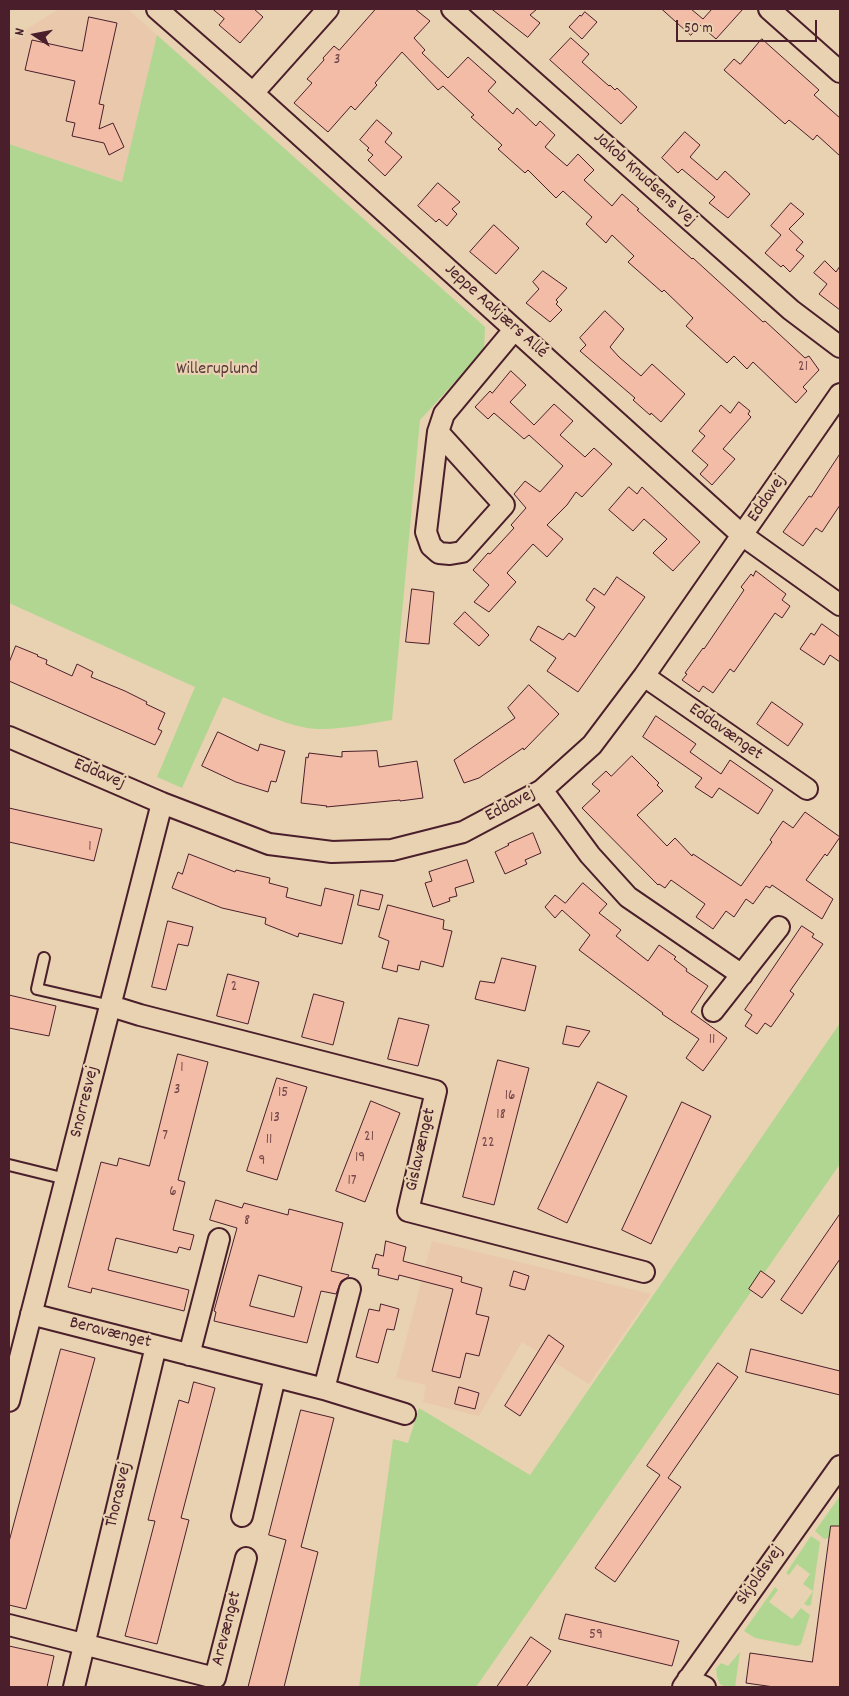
<!DOCTYPE html>
<html>
<head>
<meta charset="utf-8">
<style>
  body { margin:0 }
  #map { position:relative; width:849px; height:1696px; overflow:hidden; background:#e9d2b1; font-family:Dekko,sans-serif }
  canvas { display:block }
  .frame { position:absolute; inset:0; border:10px solid #4a1f2b; pointer-events:none }
  .north { position:absolute; left:10px; top:10px; width:50px; height:50px; -webkit-text-stroke:4px #e9d2b1; paint-order:stroke; rotate:281deg; font-size:14px; font-weight:700; line-height:20px; text-align:center; color:#4a1f2b }
  .north::after { content:''; display:block; margin:auto; width:18px; height:22px; background:#4a1f2b; clip-path:polygon(50% 0,100% 100%,50% 72%,0 100%) }
  .scale { position:absolute; left:676px; top:20px; width:141px; height:22px; box-sizing:border-box; border:2px solid #4a1f2b; border-top:0; padding-left:6px; font-size:15px; line-height:18px; white-space:nowrap; color:#4a1f2b; -webkit-text-stroke:4px #e9d2b1; paint-order:stroke }
</style>
</head>
<body>
<div id="map">
<canvas width="849" height="1696"></canvas>
<div class="frame"></div>
<div class="north">N</div>
<div class="scale">50 m</div>
</div>
<script>
const c = document.querySelector('canvas').getContext('2d');
c.lineJoin = 'round';
function fill(path, color) {
  c.fillStyle = color;
  c.fill(path, 'evenodd');
}
function stroke(path, color, width, dash) {
  c.strokeStyle = color;
  c.lineWidth = width;
  c.lineCap = dash ? 'butt' : 'round';
  c.setLineDash(dash || []);
  c.stroke(path);
}
function write(font, color, halo, rows, align = 'center') {
  c.font = font + ' Dekko,sans-serif';
  c.lineWidth = 4.5;
  c.setLineDash([]);
  c.textBaseline = 'middle';
  c.strokeStyle = halo;
  c.fillStyle = color;
  for (const [text, x, y, turn = 0] of rows) {
    c.save();
    c.translate(x, y);
    c.rotate((+turn || 0) * Math.PI / 180);
    c.textAlign = isNaN(turn) ? turn : align;
    if (halo) c.strokeText(text, 0, 0);
    c.fillText(text, 0, 0);
    c.restore();
  }
}
const built = new Path2D(`
  M59 9H128L157 35 123 182 9 144V40Z
  M432 1241 651 1294 589 1384 522 1342 479 1416 423 1402 426 1385 396 1378Z`);
const green = new Path2D(`
  M157 35 485 327 484 350 420 420 392 720C367 724 331 732 307 728 277 722 250 708 223 697L182 788 157 777 195 687 9 603V144L122 182Z
  M840 1023V1164L476 1687H359L393 1439 408 1443 419 1408 530 1475Z
  M840 1496V1535L824 1539 815 1531Z
  M811 1536 820 1542 811 1605 808 1606 804 1604 813 1591 803 1584 810 1574 797 1564 789 1575 786 1573Z
  M775 1587 778 1590 769 1602 792 1619 801 1608 810 1615 801 1644 797 1646 755 1638 744 1631Z
  M740 1652 735 1687H726L720 1684 717 1677 716 1669 721 1663 728 1666Z`);
const building = new Path2D(`
  M213 9H254L263 17 240 43 219 25 224 19Z
  M376 9H415L430 21 414 38 425 50 422 53 448 78 468 57 496 82 488 91 513 114 517 108 536 126 540 121 555 135 545 147 567 166 578 154 594 170 584 180 612 206 622 194 639 209 637 210 692 259 693 258 763 322 765 321 805 358 809 356 819 370 803 387 807 391 796 403 753 362 747 369 734 356 727 363 686 326 693 318 664 290 662 292 628 262 634 256 612 235 606 243 586 224 592 217 563 191 556 198 528 170 525 173 498 149 502 145 471 117 474 115 443 86 438 90 402 52 375 83 377 85 355 110 351 106 328 132 294 103 312 83 307 79 324 60 323 58 334 46 339 50Z
  M492 9H537L530 15 540 23 528 37Z
  M662 9H691L703 19 712 9H743L716 39 700 25 691 35Z
  M585 12 597 22 582 39 569 27 580 15 581 16Z
  M89 17 117 23 99 104 104 105 99 129 113 123 124 147 109 155 104 143 72 136 75 123 66 121 75 81 25 70 32 40 82 51Z
  M571 38 589 54 582 62 609 86 610 85 615 90 617 88 637 107 621 124 550 60Z
  M762 39 819 90 814 95 840 118V156L817 135 813 140 789 120 785 124 724 70 734 59 740 64Z
  M377 120 392 133 385 142 402 157 385 176 368 160 373 155 367 150 369 148 360 140Z
  M685 132 700 145 690 157 717 180 725 171 750 194 728 218 709 203 715 197 682 169 678 173 662 158Z
  M438 183 460 202 452 209 457 214 447 226 439 219 436 222 418 206Z
  M791 203 804 214 789 229 803 242 796 250 804 256 790 272 783 265 781 267 765 253 781 235 771 226Z
  M494 225 519 248 496 274 470 252Z
  M825 261 836 272 840 266V310L819 294 827 284 814 273Z
  M543 271 567 288 556 300 558 302 556 304 562 310 550 322 526 303 539 289 533 282Z
  M605 311 624 329 610 347 619 357 641 376 652 364 685 394 661 422 651 413 650 415 633 400 635 398 580 351 586 345 580 338Z
  M511 371 526 385 510 402 534 425 554 404 573 421 560 435 585 457 594 448 612 464 582 497 576 492 567 505 547 525 563 539 547 557 533 544 507 573 516 582 489 612 474 602 489 585 473 570 488 553 490 554 514 528 511 525 526 508 514 494 525 481 540 492 563 466 529 435 524 439 494 413 488 419 475 407 490 391 492 393Z
  M739 402 750 411 748 414 751 417 723 449 735 459 712 485 700 474 708 465 692 451 705 436 699 431 721 405 730 413Z
  M840 454V505L822 532 816 528 803 546 783 532 809 496 811 497Z
  M629 487 637 494 642 487 700 542 673 571 653 553 667 539 644 519 633 531 609 510Z
  M756 571 786 594 782 600 790 606 782 618 775 613 734 672 730 669 713 693 703 686 699 692 682 680 687 674 685 673 703 648 704 649 744 590 741 587 751 574 753 576Z
  M617 577 645 597 578 692 547 671 556 658 530 640 538 626 563 640 569 633 575 637 595 607 586 600 594 588 604 595Z
  M412 589 434 592 429 644 406 642Z
  M465 612 489 635 479 646 454 624Z
  M822 624 840 637V662L830 655 824 665 800 649 811 633 814 635Z
  M16 646 38 655 37 656 47 660 46 664 72 676 77 664 93 672 91 677 125 691 147 702 146 704 165 713 158 729 162 731 155 745 9 681V663Z
  M529 685 559 714 524 750 523 748 479 778 464 783 454 760 515 718 508 708Z
  M772 702 803 724 788 746 757 724Z
  M656 716 696 744 690 752 721 774 730 760 773 790 758 814 719 788 712 798 695 787 702 778 643 737Z
  M218 732 258 751 260 744 285 751 276 782 271 781 268 792 236 782 202 766Z
  M377 751 379 767 417 761 423 798 400 801V800L326 807 327 806 301 803 306 757 308 758 309 753 342 757V752Z
  M632 756 659 783 657 785 663 791 637 815 667 846 675 838 692 856 693 854 741 886 772 842 770 840 783 821 793 828 805 812 840 837 827 856 825 854 806 880 833 899 822 919 772 885 770 888 766 886 753 904 746 899 734 917 726 911 713 929 696 917 705 904 671 880 665 888 659 884 658 885 582 808 600 791 592 784 606 771 611 776Z
  M9 808 102 829 94 861 9 842Z
  M533 833 541 853 525 860 527 864 505 874 495 852 509 845 508 844Z
  M189 854 235 872 236 870 270 878 269 883 288 888 286 897 321 906 325 888 354 895 342 944 299 933 298 937 265 924 266 918 222 908 172 888 178 872 182 874Z
  M467 860 474 882 455 888 457 896 449 898 450 901 433 907 425 883 432 881 429 872Z
  M583 883 607 904 599 913 621 930 616 936 648 961 659 945 676 957 674 959 687 969 686 971 708 986 691 1012 727 1038 703 1071 686 1058 699 1039 662 1014 663 1013 579 950 590 935 562 910 555 918 545 907 555 895 565 903Z
  M361 890 383 895 379 910 358 905Z
  M388 905 444 920 443 929 452 931 443 967 421 961 419 970 398 965 397 972 382 968 389 941 379 937Z
  M168 921 193 927 188 946 178 944 166 990 152 987Z
  M802 926 814 934 812 937 823 944 790 991 794 994 771 1027 765 1023 757 1034 745 1026 752 1015 745 1010Z
  M502 958 536 966 525 1011 475 999 480 981 494 983Z
  M228 974 259 982 248 1024 217 1016Z
  M314 994 344 1002 333 1045 302 1037Z
  M9 995 56 1006 49 1036 9 1028Z
  M399 1018 429 1025 418 1066 388 1059Z
  M567 1026 590 1031 579 1047 563 1044Z
  M178 1054 208 1062 178 1180 185 1182 173 1230 194 1235 190 1250 179 1247 177 1253 116 1238 108 1270 189 1290 184 1311 92 1288 91 1293 68 1287 101 1162 117 1166 119 1158 149 1166Z
  M498 1060 529 1068 494 1205 463 1197Z
  M277 1078 307 1087 277 1180 247 1171Z
  M598 1082 627 1096 567 1223 538 1209Z
  M371 1101 400 1113 365 1202 336 1191Z
  M682 1102 711 1116 651 1244 622 1230Z
  M216 1200 242 1208 244 1203 288 1215 289 1209 343 1223 331 1271 349 1275 348 1277 341 1281 336 1294 321 1291 307 1343 214 1321 216 1312 214 1311 237 1228 210 1220ZM259 1275 302 1287 294 1317 250 1306Z
  M840 1214V1259L802 1314 781 1300Z
  M386 1241 406 1247 403 1261 462 1277 461 1282 482 1288 476 1314 489 1317 479 1356 466 1353 460 1378 432 1371 453 1289 399 1275 398 1280 378 1275 379 1269 372 1268 376 1254 383 1256Z
  M514 1271 529 1276 525 1290 510 1286Z
  M761 1271 775 1281 762 1298 749 1289Z
  M381 1304 399 1309 394 1330 387 1329 378 1363 356 1357 369 1309 379 1311Z
  M549 1335 564 1346 520 1416 505 1406Z
  M61 1349 95 1358 26 1609 9 1605V1542Z
  M751 1349 840 1371V1395L746 1372Z
  M718 1363 738 1377 668 1478 681 1487 615 1582 595 1568 660 1475 647 1466Z
  M194 1382 215 1388 181 1518 189 1520 157 1644 125 1636 155 1521 148 1520 179 1400 188 1403Z
  M459 1387 479 1393 475 1409 455 1404Z
  M301 1410 334 1418 301 1547 318 1552 284 1687H248L286 1540 269 1535Z
  M831 1526H840V1687H774L746 1683 750 1653 812 1662Z
  M566 1614 679 1641 672 1666 559 1639Z
  M531 1637 551 1651 526 1687H497Z
  M9 1646 54 1656 47 1687H9Z`);
const service = new Path2D(`
  M44 958 37 989 111 1006
  M9 1165 66 1179`);
const minor = new Path2D(`
  M157 9 253 93 742 535 840 605
  M452 9 791 310 840 347
  M769 9 840 72
  M253 93 328 9
  M438 432 504 505 462 552 450 554 439 553 431 546 426 532 438 432 444 414 514 330
  M644 676 807 789
  M9 737 162 803 269 844 332 852 392 850 463 832 542 790 592 745 644 676 840 394
  M542 790 590 855 628 897 742 975
  M111 1006 140 1015 436 1091 408 1211 644 1272
  M713 1011 779 927
  M31 1314 324 1389 405 1414
  M189 1355 219 1239
  M324 1389 350 1289
  M9 1401 162 803
  M242 1516 275 1377
  M9 1625 215 1678 246 1558
  M688 1679 705 1687
  M74 1687 156 1346
  M683 1687 840 1466`);
const numberNames = [
  ["3",337,61],
  ["21",803,368],
  ["1",90,848],
  ["2",234,988],
  ["11",712,1041],
  ["1",182,1069],
  ["3",177,1091],
  ["15",283,1094],
  ["16",510,1097],
  ["18",501,1116],
  ["13",275,1119],
  ["7",165,1137],
  ["21",369,1138],
  ["11",269,1141],
  ["22",488,1144],
  ["19",360,1159],
  ["9",262,1162],
  ["17",352,1182],
  ["6",173,1193],
  ["8",247,1222],
  ["59",596,1636]
];
const streetNames = [
  ["Jakob Knudsens Vej",644,180,42],
  ["Jeppe Aakjærs Allé",495,312,42],
  ["Eddavej",768,499,-55],
  ["Eddavænget",725,733,35],
  ["Eddavej",99,775,23],
  ["Eddavej",511,806,-28],
  ["Snorresvej",86,1102,-76],
  ["Gislavænget",422,1150,-77],
  ["Beravænget",110,1334,14],
  ["Thorasvej",120,1495,-77],
  ["Skjoldsvej",761,1576,-55],
  ["Arevænget",228,1629,-76]
];
const parkNames = [
  ["Willeruplund",217,371]
];
fill(built, '#e9c8ab');
fill(green, '#b1d692');
fill(building, '#f2bca6');
stroke(building, '#4a1f2b', 1);
stroke(service, '#4a1f2b', 14);
stroke(minor, '#4a1f2b', 24);
stroke(service, '#e9d2b1', 10);
stroke(minor, '#e9d2b1', 20);
write('15px', '#74464a', null, numberNames);
write('18px', '#4a1f2b', '#e9d2b1', streetNames);
write('18px', '#593a3a', '#e9d2b1', parkNames);
</script>
</body>
</html>
